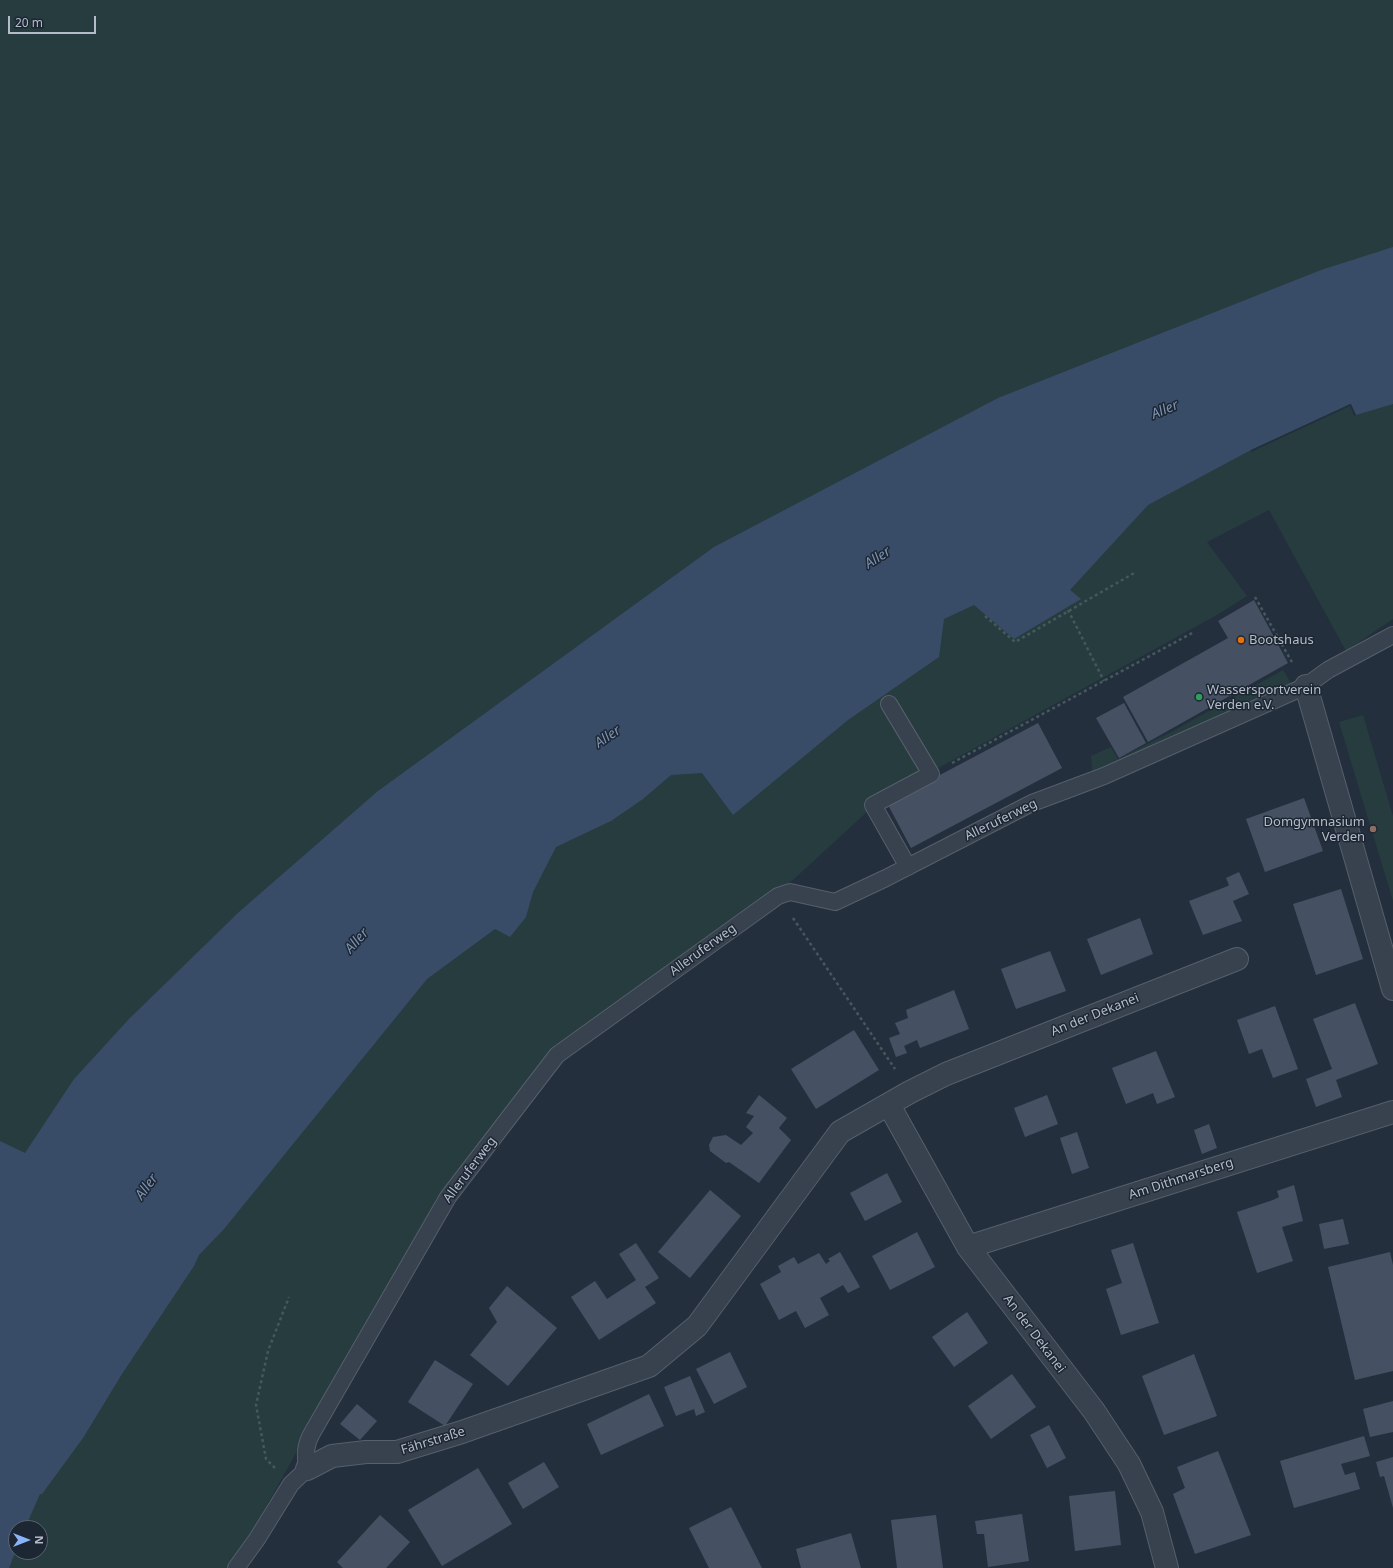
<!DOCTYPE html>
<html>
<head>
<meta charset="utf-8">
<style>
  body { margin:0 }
  #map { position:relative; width:1393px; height:1568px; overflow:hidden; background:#242f3e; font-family:"Noto Sans",sans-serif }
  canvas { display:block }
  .north { position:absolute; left:8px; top:1520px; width:40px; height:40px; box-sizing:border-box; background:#1d2633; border:1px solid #59626f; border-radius:50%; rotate:90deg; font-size:11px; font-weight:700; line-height:16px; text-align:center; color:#b4bcc9 }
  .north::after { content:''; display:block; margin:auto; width:14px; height:18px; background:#8ab4f8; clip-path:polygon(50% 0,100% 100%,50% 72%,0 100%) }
  .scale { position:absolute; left:8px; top:16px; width:88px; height:18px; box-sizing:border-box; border:2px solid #b4bcc9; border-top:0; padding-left:5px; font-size:12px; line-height:14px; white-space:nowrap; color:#b4bcc9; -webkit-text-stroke:3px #1d2633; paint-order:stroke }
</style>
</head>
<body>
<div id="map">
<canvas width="1393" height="1568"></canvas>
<div class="north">N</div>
<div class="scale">20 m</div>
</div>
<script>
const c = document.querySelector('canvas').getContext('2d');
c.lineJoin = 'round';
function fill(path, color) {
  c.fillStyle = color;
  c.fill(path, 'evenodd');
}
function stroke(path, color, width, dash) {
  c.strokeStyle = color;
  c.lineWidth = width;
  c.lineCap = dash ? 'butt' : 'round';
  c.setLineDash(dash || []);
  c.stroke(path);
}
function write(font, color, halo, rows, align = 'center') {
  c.font = font + ' "Noto Sans",sans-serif';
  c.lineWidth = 3;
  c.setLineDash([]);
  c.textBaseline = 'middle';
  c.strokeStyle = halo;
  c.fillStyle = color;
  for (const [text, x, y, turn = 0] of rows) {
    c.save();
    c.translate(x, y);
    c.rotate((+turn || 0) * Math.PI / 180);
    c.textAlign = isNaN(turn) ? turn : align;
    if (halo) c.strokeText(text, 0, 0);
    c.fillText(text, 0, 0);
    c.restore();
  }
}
const green = new Path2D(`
  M0 0H1393V619L1346 651 1269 510 1207 542 1247 596 1217 615 880 800 794 879 632 999 544 1067 507 1111 436 1200 235 1563 230 1568H0ZM16 1528H40V1552H16Z
  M1283 670 1294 688 1093 780 1091 756 1111 747 1118 759 1171 732Z
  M1363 715 1393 816V901L1339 722Z`);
const water = new Path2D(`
  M1393 247V404L1356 415 1350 404 1251 450 1148 505 1070 590 1081 599 1014 639 974 605 944 619 939 657 848 720 733 815 702 773 671 775 643 799 611 821 556 847 533 892 526 917 510 937 495 929 427 979 224 1229 199 1255 194 1266 122 1374 83 1438 42 1494H40L25 1528H16V1550L9 1568H0V1141L25 1153 74 1079 129 1019 239 912 378 791 714 547 998 398 1321 270Z`);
const pier = new Path2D(`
  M1351 404 1356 415 1354 416 1350 406 1251 452V450Z`);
const building = new Path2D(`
  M1254 600 1288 663 1148 742 1123 697 1228 638 1218 621Z
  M1124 703 1146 743 1119 758 1096 718Z
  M1038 723 1062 768 911 848 887 803Z
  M1304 798 1323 851 1265 872 1246 819Z
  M1239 872 1249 894 1233 901 1242 921 1203 935 1189 901 1228 886 1229 885 1226 878Z
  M1341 889 1363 959 1316 975 1293 904Z
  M1140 918 1153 954 1101 975 1087 939Z
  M1050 951 1066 991 1016 1009 1001 969Z
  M954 990 969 1029 920 1048 917 1040 904 1046 907 1053 896 1057 889 1038 900 1034 895 1023 908 1018 906 1010Z
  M1355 1003 1378 1064 1336 1080 1342 1097 1316 1107 1306 1079 1332 1069 1313 1019Z
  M1275 1006 1298 1069 1273 1078 1262 1049 1249 1054 1237 1020Z
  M854 1030 879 1070 816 1109 791 1069Z
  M1156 1051 1175 1097 1157 1104 1153 1093 1126 1104 1112 1068Z
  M759 1095 787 1118 779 1128 791 1140 759 1183 729 1162 726 1163 710 1151 709 1145 713 1137 726 1135 741 1145 753 1133 746 1127 754 1116 746 1113Z
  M1047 1095 1058 1124 1025 1137 1014 1108Z
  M1209 1124 1217 1148 1202 1154 1194 1130Z
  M1077 1132 1089 1168 1072 1174 1060 1138Z
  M887 1173 902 1202 865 1221 850 1193Z
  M1294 1185 1303 1221 1282 1227 1293 1261 1257 1273 1237 1212 1273 1200 1279 1197 1277 1191Z
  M710 1190 741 1216 690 1278 658 1252Z
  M1343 1219 1349 1244 1324 1249 1319 1224Z
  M917 1232 935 1267 890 1290 872 1256Z
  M636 1243 659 1278 645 1287 656 1303 599 1340 571 1297 595 1281 607 1299 636 1280 619 1254Z
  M1133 1243 1159 1323 1121 1335 1106 1289 1122 1283 1111 1250Z
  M840 1252 860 1287 848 1293 843 1285 820 1298 829 1315 805 1328 796 1311 779 1320 760 1284 781 1272 778 1266 794 1257 798 1264 819 1253 826 1264 830 1261 828 1259Z
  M1390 1252 1393 1265V1371L1355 1380 1328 1267Z
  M507 1286 557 1328 508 1386 470 1355 497 1322 489 1308Z
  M967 1312 988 1343 954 1367 932 1337Z
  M730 1352 747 1387 714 1404 696 1369Z
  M1194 1354 1217 1416 1164 1435 1142 1376Z
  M435 1360 473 1384 445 1426 408 1402Z
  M1012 1374 1036 1407 991 1439 968 1406Z
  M690 1376 705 1412 696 1416 694 1409 676 1416 664 1387Z
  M649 1394 664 1426 601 1455 587 1424Z
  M1393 1401V1432L1370 1437 1363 1409Z
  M357 1404 377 1421 360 1440 340 1424Z
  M1049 1425 1066 1458 1047 1468 1030 1435Z
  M1364 1436 1370 1456 1341 1464 1345 1475 1355 1472 1360 1489 1294 1508 1280 1461Z
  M1218 1451 1251 1535 1195 1554 1173 1494 1185 1488 1177 1467Z
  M1393 1457V1508L1384 1476 1380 1477 1376 1462Z
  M544 1462 559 1487 523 1509 508 1483Z
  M478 1468 512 1524 442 1566 408 1510Z
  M1115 1491 1121 1545 1075 1551 1069 1496Z
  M731 1507 762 1568H709L689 1528Z
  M1022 1514 1029 1561 988 1567 984 1534H977L975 1521Z
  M380 1515 410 1542 386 1568H343L337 1562Z
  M936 1515 943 1568H897L891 1520Z
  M851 1533 861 1568H801L796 1549Z`);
const path = new Path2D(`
  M1255 597 1293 664
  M1068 610 1104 681
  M985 616 1015 642 1136 572
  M952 763 1194 632
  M793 918 895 1069
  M275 1468 266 1459 256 1405 268 1351 289 1297`);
const service = new Path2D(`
  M889 704 931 774 873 805 908 867
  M236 1568 257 1539 291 1484 307 1469C305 1455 305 1445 312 1433L448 1197 557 1055 778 896 790 892 835 902 886 878 1032 803 1104 776 1306 686 1328 670 1393 635`);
const minor = new Path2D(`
  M1306 686 1393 989
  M889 1105 968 1247 1094 1411 1129 1464 1152 1512 1167 1568
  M968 1247 1393 1112
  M307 1469 332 1456 366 1452H397L462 1432 649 1366 697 1326 840 1132 910 1092 946 1074 1237 959`);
const markers = [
  [1241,640,4,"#e8710a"],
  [1199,697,4,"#2e9e5b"],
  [1373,829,4,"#8d6e63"]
];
const poiNames = [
  ["Bootshaus",1249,640],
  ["Wassersportverein",1207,690],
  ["Verden e.V.",1207,705],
  ["Domgymnasium",1365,822,"right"],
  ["Verden",1365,837,"right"]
];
const streetNames = [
  ["Alleruferweg",1001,820,-26],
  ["Alleruferweg",703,950,-36],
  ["An der Dekanei",1095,1015,-22],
  ["Alleruferweg",470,1170,-53],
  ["Am Dithmarsberg",1181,1179,-18],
  ["An der Dekanei",1034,1334,53],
  ["Fährstraße",433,1441,-17]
];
const waterNames = [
  ["Aller",1165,410,-23],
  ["Aller",878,558,-33],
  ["Aller",608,737,-34],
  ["Aller",357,941,-48],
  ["Aller",147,1187,-54]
];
fill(green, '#263c3f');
fill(water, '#394c67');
fill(pier, '#242f3e');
fill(building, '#455162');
stroke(service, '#565f6c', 18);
stroke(minor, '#565f6c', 24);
stroke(path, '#44595c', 2.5, [3, 3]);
stroke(service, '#38414e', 16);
stroke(minor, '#38414e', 22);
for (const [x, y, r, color] of markers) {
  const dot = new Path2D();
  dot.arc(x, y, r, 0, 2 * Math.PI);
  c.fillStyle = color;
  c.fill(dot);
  stroke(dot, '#1d2633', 1.5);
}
write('13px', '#b4bcc9', '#1d2633', poiNames, 'left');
write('13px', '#b4bcc9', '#1d2633', streetNames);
write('italic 14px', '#7c92b1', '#1d2633', waterNames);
</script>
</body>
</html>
